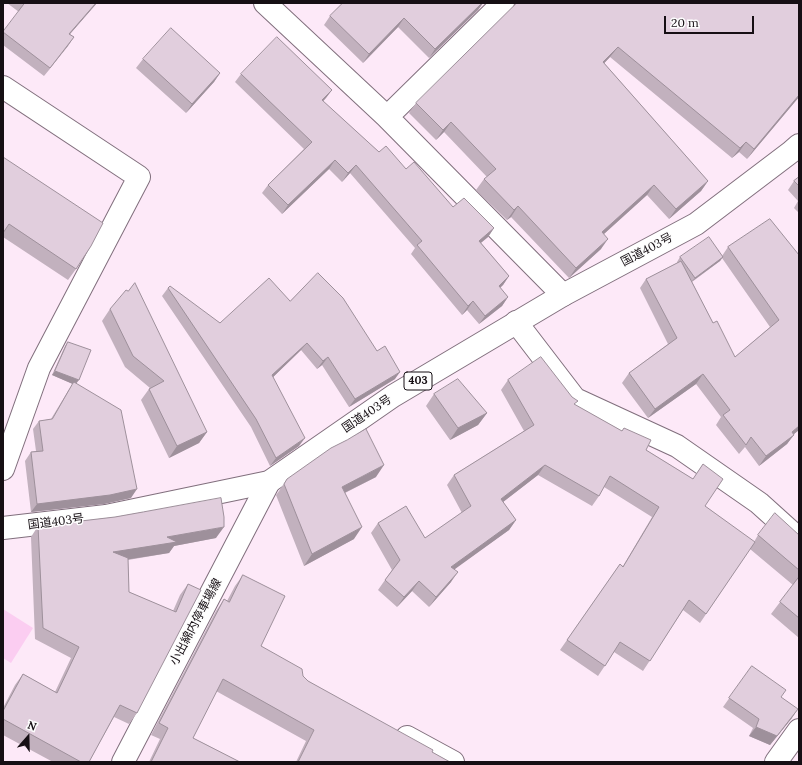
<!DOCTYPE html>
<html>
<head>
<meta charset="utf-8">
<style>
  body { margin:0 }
  #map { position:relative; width:802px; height:765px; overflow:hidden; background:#fde9f8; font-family:Lora,serif }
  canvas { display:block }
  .frame { position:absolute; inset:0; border:4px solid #160f14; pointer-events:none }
  .north { position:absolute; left:8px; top:717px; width:40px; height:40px; -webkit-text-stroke:3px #fdfdfd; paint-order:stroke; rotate:20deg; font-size:11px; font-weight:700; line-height:16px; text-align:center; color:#160f14 }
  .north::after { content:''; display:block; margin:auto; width:14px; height:18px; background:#160f14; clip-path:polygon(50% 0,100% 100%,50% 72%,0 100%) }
  .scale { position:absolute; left:664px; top:16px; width:90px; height:18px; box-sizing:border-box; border:2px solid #160f14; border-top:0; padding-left:5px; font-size:12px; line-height:14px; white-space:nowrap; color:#160f14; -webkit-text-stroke:3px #fdfdfd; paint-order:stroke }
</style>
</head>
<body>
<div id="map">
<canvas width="802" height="765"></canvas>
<div class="frame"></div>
<div class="north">N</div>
<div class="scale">20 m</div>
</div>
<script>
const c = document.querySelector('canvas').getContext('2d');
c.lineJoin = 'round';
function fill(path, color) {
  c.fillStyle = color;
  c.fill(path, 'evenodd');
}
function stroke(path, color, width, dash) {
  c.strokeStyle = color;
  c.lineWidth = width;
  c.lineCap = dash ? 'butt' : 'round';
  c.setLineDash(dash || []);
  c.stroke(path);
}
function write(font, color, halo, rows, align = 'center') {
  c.font = font + ' Lora,"Noto Sans JP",serif';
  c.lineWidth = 3;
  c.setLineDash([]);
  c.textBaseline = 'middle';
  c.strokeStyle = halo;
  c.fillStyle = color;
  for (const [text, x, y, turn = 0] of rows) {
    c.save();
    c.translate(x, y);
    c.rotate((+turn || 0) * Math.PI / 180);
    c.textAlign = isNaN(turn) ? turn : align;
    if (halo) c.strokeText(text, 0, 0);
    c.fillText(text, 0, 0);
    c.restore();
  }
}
const green = new Path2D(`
  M3 609 33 628 11 663 3 658Z`);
const minor = new Path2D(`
  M265 3 387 117 563 295
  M3 87 139 177 39 368 3 469
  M387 117 503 3
  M516 322 575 399 677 446 759 503 799 539
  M407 737 453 762
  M776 762 799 730`);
const major = new Path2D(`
  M123 762 269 482`);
const highway = new Path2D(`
  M3 528 106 516 269 482 393 396 563 295 696 224 791 152 799 145`);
const wall = new Path2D(`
  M7 3H97L70 34 74 37 44 76 3 45V32L19 12Z
  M343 3H483L478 10 429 58 398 27 363 63 324 25 330 16Z
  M517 3H799V97L747 159 739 152 732 158 610 57 604 63 708 181 701 191 669 219 647 195 604 234 601 249 569 278 511 217 507 220 476 190 484 179 487 177 444 132 436 140 409 113 416 103Z
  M143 59 220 73 214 82 186 113 136 68Z
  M241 74 332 90 323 101 379 152 406 169 453 207 494 228 488 237 481 243 509 276 503 285 500 288 508 297 502 306 479 324 467 310 462 315 411 254 415 248 350 173 342 182 329 169 282 214 262 193 268 185 304 149 235 82Z
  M3 157 76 269 68 280 3 237Z
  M799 177V213L794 208 798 201 788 190 794 181Z
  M770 219 799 430 794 434 787 444 759 466 745 447 739 454 716 425 721 417 696 384 648 418 622 383 629 373 668 344 640 288 646 279 677 263V262L680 257 722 256 728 247ZM722 258 770 327 735 357 713 323 692 282 720 261Z
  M168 288 220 323 290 301 377 351 395 379 349 407 322 365 317 369 301 350 273 377 299 446 270 466 251 427 162 296Z
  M110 309 207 432 199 443 169 458 141 400 149 389 150 388 125 367 102 321Z
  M68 342 76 384 131 498 104 504 31 512 25 461 31 452 36 451 33 429 39 421 51 419 68 391 73 384 52 375 65 346Z
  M508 380 575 405 622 431 624 428 646 450 693 479 703 464 705 506 754 542 758 535H799V638L771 614 793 585 750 549 700 623 683 610 643 671 614 652 598 676 560 650 620 564 623 566 652 517 604 487 599 496 592 506 538 475 503 502 516 520 509 530 454 569 451 582 429 607 412 591 397 607 378 590 392 570 371 533 378 523 425 538 462 513 447 485 454 475 524 431 501 390Z
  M434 394 487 413 478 425 450 440 426 406Z
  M376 477 345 493 354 539 304 566 276 495 279 491 287 479Z
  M143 512 216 538 174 546 169 553 128 560 129 592 173 611 180 595 188 584 137 713 129 724 114 717 89 762H53L3 735V708L15 685 23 674 55 692 71 658 35 639 31 537 38 526 115 517Z
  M243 575 261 646 303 676 308 681 432 752 450 762H296L306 741 216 691 193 738 240 762H149L160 739 151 735 216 611 224 599 227 601 235 586Z
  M752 666 781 697 792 718 770 745 749 736 753 728 723 707Z`);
const shadedWall = new Path2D(`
  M96 3H97L63 42 69 34Z
  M482 3H483L478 10 429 58 435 49Z
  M404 18 398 27 363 63 369 54Z
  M74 37 68 46 44 76 50 68Z
  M618 47 610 57 596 72 603 62Z
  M220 73 214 82 186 113 192 104Z
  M332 90 326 98 316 109 322 100Z
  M799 95V97L747 159 754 149Z
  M451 122 444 132 436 140 443 130Z
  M746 142 739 152 732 158 740 148Z
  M335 160 329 169 282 214 288 205Z
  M356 165 350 173 342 182 348 173Z
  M708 181 701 191 669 219 676 209Z
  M654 185 647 195 595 242 602 232Z
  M518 206 511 217 507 220 514 210Z
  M494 228 488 237 473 249 479 241Z
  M608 239 601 249 569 278 576 268Z
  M723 257 720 261 691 282 695 278Z
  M509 276 503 285 493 294 499 286Z
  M508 297 502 306 479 324 485 316Z
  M473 301 467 310 462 315 468 306Z
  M307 343 301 350 267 383 272 375Z
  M328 357 322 365 317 369 323 361Z
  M55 371 79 380 75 385 52 375Z
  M400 372 395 379 349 407 355 399Z
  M703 374 696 384 648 418 655 409Z
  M487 413 478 425 450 440 458 428Z
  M799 426V430L789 438 794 435 787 444 759 466 766 456Z
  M207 432 199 443 169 458 177 446Z
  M305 438 299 446 270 466 276 458Z
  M384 465 376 477 334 498 342 487Z
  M545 465 538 475 494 509 501 499Z
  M137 489 131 498 104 504 31 512 37 504Z
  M516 520 509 530 444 577 451 567Z
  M224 527 216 538 174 546 169 553 105 563 113 552 167 537Z
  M362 527 354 539 304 566 312 554Z
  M458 572 451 582 429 607 436 597Z
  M419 581 412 591 397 607 404 597Z
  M798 709 792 718 770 745 749 736 756 727Z`);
const building = new Path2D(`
  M25 3H96L69 34 74 37 50 68 3 32Z
  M343 3H482L435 49 404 18 369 54 330 16Z
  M517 3H799V95L754 149 746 142 740 148 618 47 603 62 708 181 676 209 654 185 602 232 608 239 576 268 518 206 514 210 484 179 496 169 451 122 443 130 416 103Z
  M171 28 220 73 192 104 143 59Z
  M277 37 332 90 322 100 379 152 386 146 406 169 414 162 453 207 464 198 494 228 479 241 509 276 499 286 508 297 485 316 473 301 468 306 417 245 422 241 356 165 348 173 335 160 288 205 268 185 312 142 241 74Z
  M3 157 103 223 91 246 76 269 9 224 3 233Z
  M799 177V186L794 181Z
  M770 219 799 255V426L792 432 794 435 766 456 751 437 746 445 723 415 730 410 703 374 655 409 629 373 677 338 646 279 681 261 713 323 717 321 735 357 779 320 728 247Z
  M709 237 723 257 695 278 680 257Z
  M318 273 343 298 377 351 385 346 400 372 355 399 328 357 323 361 307 343 272 375 305 438 276 458 256 419 168 288 170 286 220 323 269 278 290 301Z
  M135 283 207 432 177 446 149 389 164 381 133 356 110 309 126 290 128 291Z
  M68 342 91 350 79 380 55 371Z
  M541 357 572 397 578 401 574 404 622 431 624 428 651 440 646 450 693 479 703 464 723 479 705 506 755 542 706 614 689 600 650 661 620 642 605 666 567 640 620 564 623 567 659 507 610 476 599 496 545 465 501 499 516 520 451 567 458 572 436 597 419 581 404 597 385 580 400 560 378 523 406 506 425 538 471 506 454 475 534 425 508 380Z
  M458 379 487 413 458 428 434 394Z
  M74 382 121 410 137 489 110 495 37 504 31 452 43 451 39 421 52 419Z
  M366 429 384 465 342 487 362 527 312 554 284 484 287 479 331 448 347 440Z
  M221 498 224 517V527L167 537 177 542 113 552 128 558 129 592 176 612 188 584 201 590 137 713 120 705 89 762H81L3 719V711L23 674 57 693 79 647 43 628 38 526 115 517 143 512Z
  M775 513 799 535V570L758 535Z
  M243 575 285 596 261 646 302 669 303 676 308 681 433 750 432 752 450 762H298L314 730 223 679 193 738 240 762H151L168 728 159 723 224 599 229 602Z
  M799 577V618L780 602Z
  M752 666 786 690 781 697 798 709 777 736 756 727 759 719 729 698Z`);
const shields = [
  [418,381,28]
];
const shieldNames = [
  ["403",418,381]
];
const streetNames = [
  ["国道403号",647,250,-28],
  ["国道403号",367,414,-34],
  ["国道403号",56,522,-7],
  ["小出綿内停車場線",196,622,-62]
];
fill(green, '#fbcdf1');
stroke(minor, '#816f7d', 24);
stroke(major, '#816f7d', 24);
stroke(highway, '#816f7d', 24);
stroke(minor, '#fff', 22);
stroke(major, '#fff', 22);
stroke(highway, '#fff', 22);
fill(wall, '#c2b1be');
fill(shadedWall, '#9e909b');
fill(building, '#e1cedd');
stroke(building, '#9e909b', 1);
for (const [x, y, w] of shields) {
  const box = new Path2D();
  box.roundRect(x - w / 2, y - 9, w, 18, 3);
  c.fillStyle = '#fdfdfd';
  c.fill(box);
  stroke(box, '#160f14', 1);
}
write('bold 11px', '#160f14', null, shieldNames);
write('12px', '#160f14', '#fdfdfd', streetNames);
</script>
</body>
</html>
